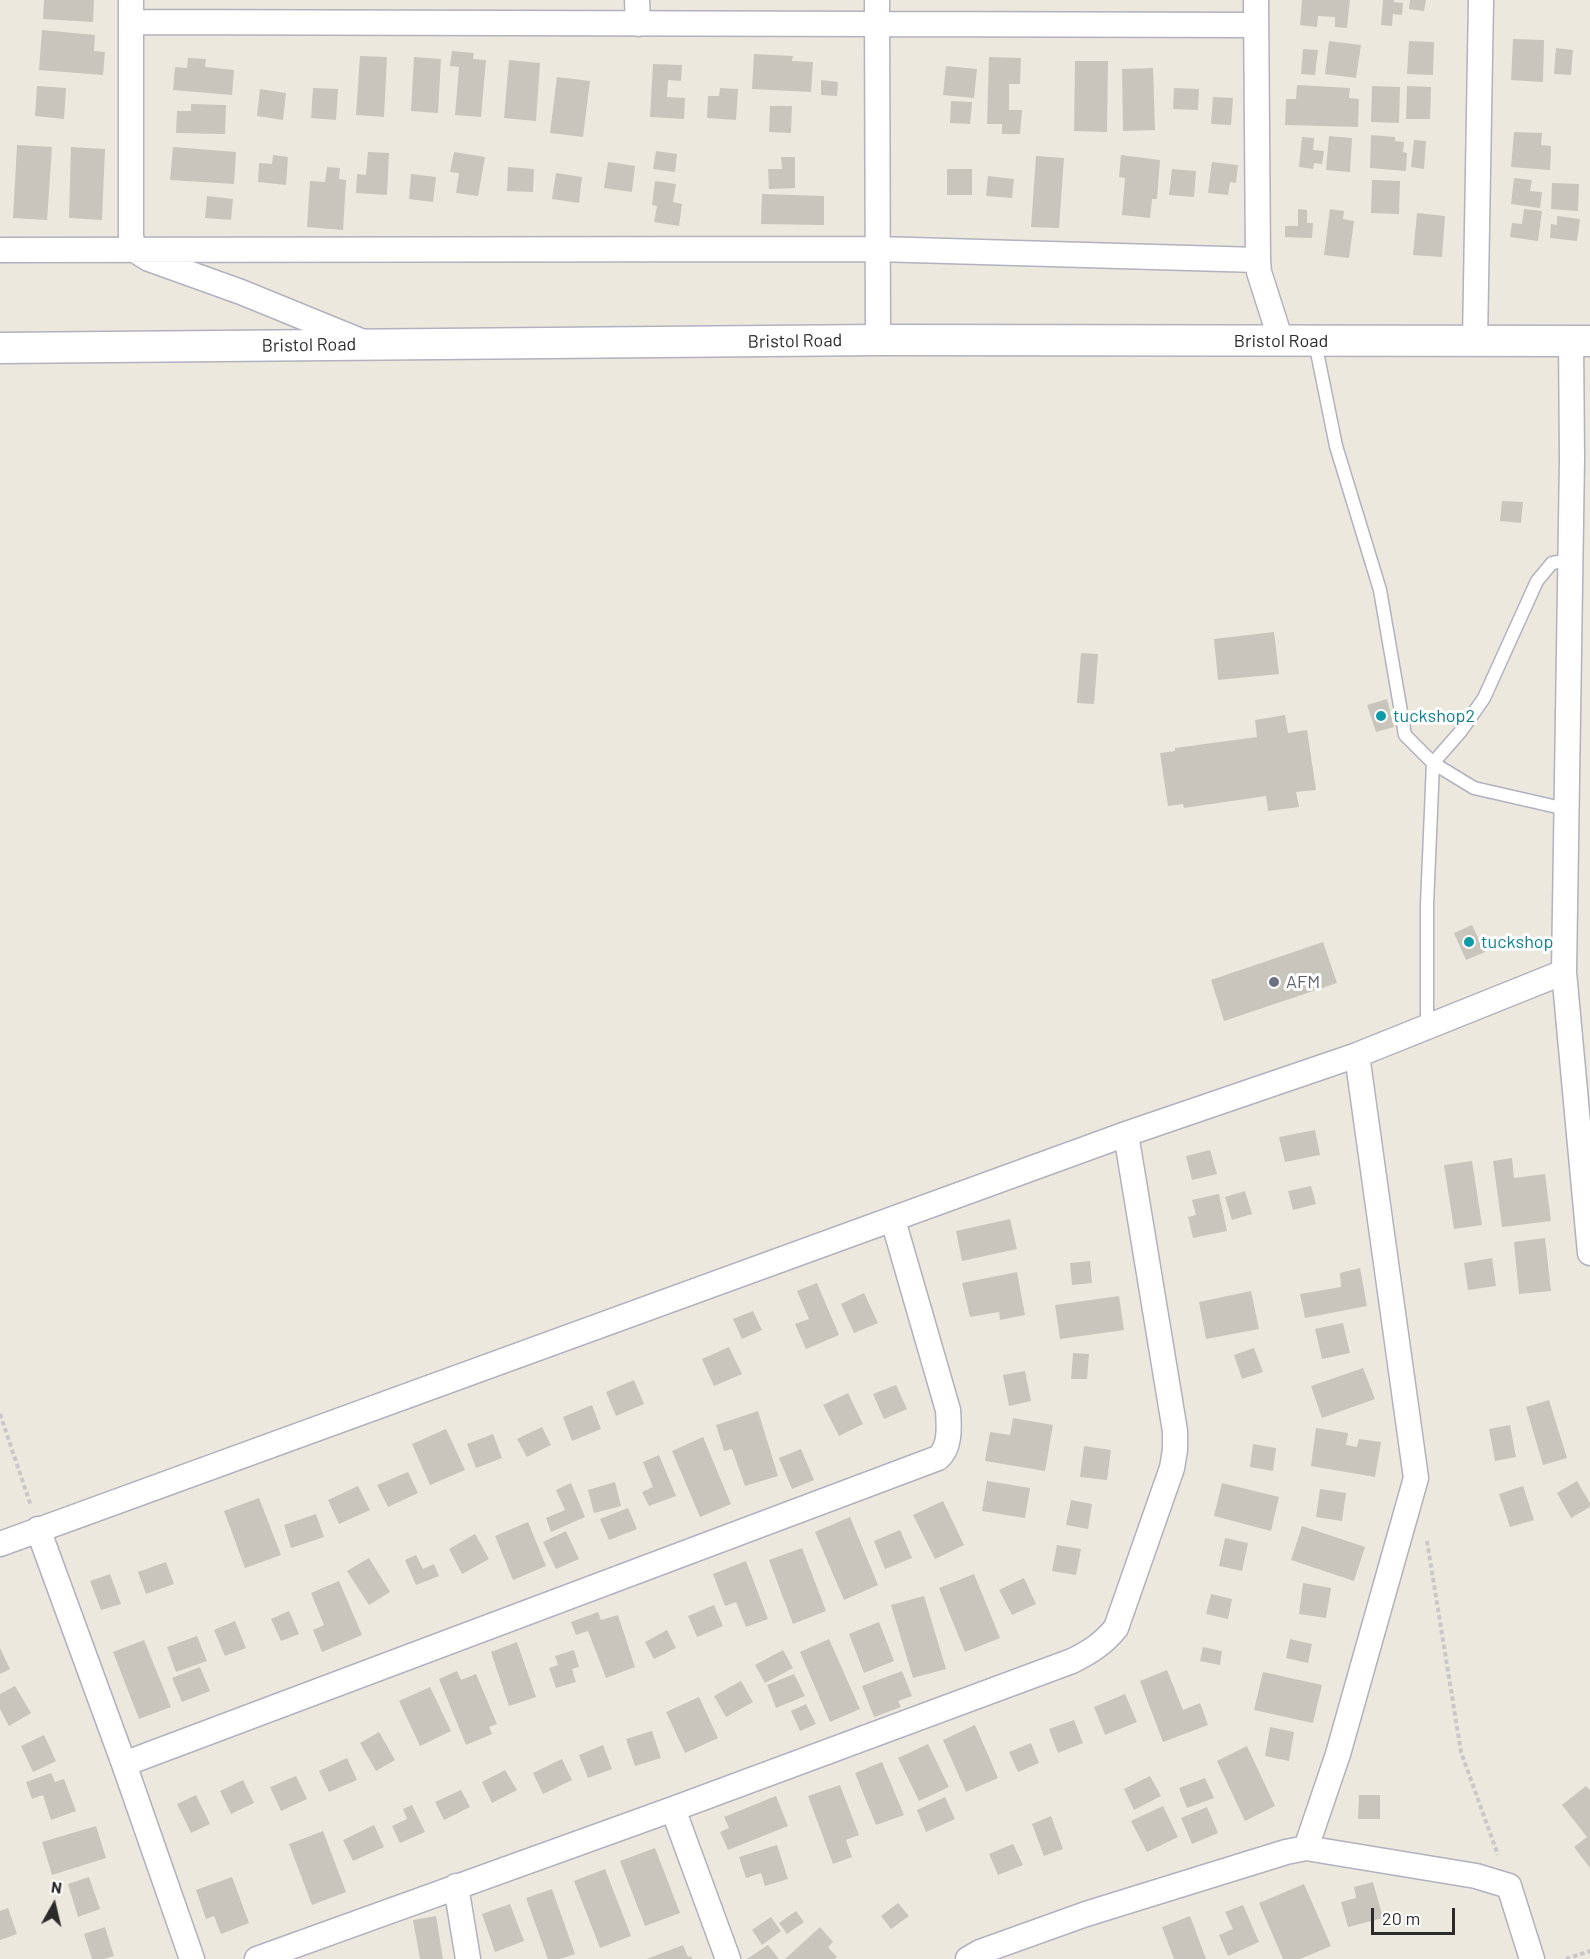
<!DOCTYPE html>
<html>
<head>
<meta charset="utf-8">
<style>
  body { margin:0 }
  #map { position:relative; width:1590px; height:1959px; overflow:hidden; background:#ede8dd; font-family:Barlow,sans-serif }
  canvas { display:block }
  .north { position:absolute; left:24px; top:1875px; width:60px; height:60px; -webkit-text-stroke:4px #fff; paint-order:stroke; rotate:8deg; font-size:16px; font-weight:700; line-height:24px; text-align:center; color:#2b2b2b }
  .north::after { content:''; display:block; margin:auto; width:21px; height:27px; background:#2b2b2b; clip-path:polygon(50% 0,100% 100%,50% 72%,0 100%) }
  .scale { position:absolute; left:1371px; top:1908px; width:84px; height:27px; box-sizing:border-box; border:3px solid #2b2b2b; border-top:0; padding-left:8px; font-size:18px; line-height:21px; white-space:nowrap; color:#2b2b2b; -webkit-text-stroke:4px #fff; paint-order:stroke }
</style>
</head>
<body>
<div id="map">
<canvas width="1590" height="1959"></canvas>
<div class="north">N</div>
<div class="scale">20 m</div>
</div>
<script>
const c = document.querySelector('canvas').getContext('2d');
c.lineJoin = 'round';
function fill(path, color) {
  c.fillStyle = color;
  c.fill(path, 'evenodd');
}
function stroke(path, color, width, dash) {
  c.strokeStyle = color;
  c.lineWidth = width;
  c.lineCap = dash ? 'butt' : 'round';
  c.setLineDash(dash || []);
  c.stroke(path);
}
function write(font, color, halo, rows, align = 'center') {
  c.font = font + ' Barlow,sans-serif';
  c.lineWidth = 6;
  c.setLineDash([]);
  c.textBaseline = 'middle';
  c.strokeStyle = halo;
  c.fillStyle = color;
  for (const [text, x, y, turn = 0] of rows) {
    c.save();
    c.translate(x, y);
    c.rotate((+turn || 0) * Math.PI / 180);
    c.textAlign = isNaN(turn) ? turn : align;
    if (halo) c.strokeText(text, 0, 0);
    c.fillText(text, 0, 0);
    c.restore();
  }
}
const building = new Path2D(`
  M44 0H94L93 22 43 19Z
  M1302 0H1350L1347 28 1335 27V17L1318 16 1317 27 1300 25Z
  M1383 0H1394V2L1403 3 1402 15 1393 14 1392 26 1381 25Z
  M1410 0H1426L1424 11 1409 9Z
  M42 30 95 35 94 51 105 52 103 75 39 70Z
  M1513 39 1544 40 1543 82 1511 80Z
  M1329 41 1361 45 1356 78 1325 74Z
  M1409 41 1434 42 1433 75 1407 74Z
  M1556 48 1573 50 1571 75 1554 74Z
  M1303 49 1318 50 1315 75 1301 74Z
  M452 51 474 53 473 59 486 60 481 117 455 115 459 67 450 66Z
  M754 54 793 56 792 61 813 62 811 92 752 89Z
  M360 56 387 57 384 117 356 115Z
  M414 57 441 59 438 113 411 111Z
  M989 57 1021 58 1020 84H1009V110H1022L1020 134H1002V124H987Z
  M188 58 206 59 205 67 234 70 232 95 173 90 175 67 187 68Z
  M509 60 540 63 536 121 504 118Z
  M1075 61H1108L1107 132 1074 131Z
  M653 64 682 65 681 81 668 80 667 97 685 98 684 119 650 117Z
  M946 66 977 69 974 98 943 95Z
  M1153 68 1155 130 1123 131 1122 69Z
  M557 77 590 81 583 137 550 133Z
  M821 80 838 82 837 96 821 95Z
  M1297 85 1350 88 1349 98 1359 99 1358 127 1285 125 1286 99H1296Z
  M37 86 66 88 64 119 35 116Z
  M1372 86 1400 87 1399 123 1371 122Z
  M1407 86 1431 87 1430 119H1406Z
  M313 88 338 89 336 120 311 118Z
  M720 88 738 89 736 120 707 118 708 96H719Z
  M1174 88 1199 89 1198 110 1173 109Z
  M260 89 286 93 283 120 257 116Z
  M1213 97 1233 98 1231 125 1211 124Z
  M951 101 972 102 970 124 950 123Z
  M191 104 226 105 225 134 176 133 177 111H191Z
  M770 106H792L791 133 769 132Z
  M1514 132 1542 133 1541 145 1551 146 1550 170 1511 167Z
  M1371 135 1395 137V141L1404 142 1403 152 1407 153 1406 171 1370 168Z
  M1329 136 1352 138 1350 172 1326 170Z
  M1302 137 1314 138 1313 150 1324 151 1322 164 1314 163 1313 169 1299 167Z
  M1414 140 1426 141 1424 169 1411 167Z
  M17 145 52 147 47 220 13 218Z
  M71 147 105 149 102 220 69 218Z
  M173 147 236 152 234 184 170 180Z
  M656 151 677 154 675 172 653 169Z
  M368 152 389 153 387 195 356 193 357 174 366 175Z
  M454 152 485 157 478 196 456 193 459 173 450 172Z
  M273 155 288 157 286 185 258 182 259 163 272 164Z
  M1121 155 1160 160 1157 199H1152L1150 218 1122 215 1125 178 1119 177Z
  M1036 156 1064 158 1059 228 1031 227Z
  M781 157H795V188L769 189 768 169H782Z
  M608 162 635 166 632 192 604 188Z
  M1212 162 1238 165 1236 183 1230 182 1228 195 1208 193Z
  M327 167 340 168 339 179 346 180 343 230 307 227 310 181 325 182Z
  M508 167 534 169 533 192 507 191Z
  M947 169H972V195H947Z
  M1172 169 1196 171 1194 197 1169 195Z
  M556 173 582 177 579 203 552 199Z
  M411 174 436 177 433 202 409 199Z
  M988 176 1014 179 1012 198 986 196Z
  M1514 178 1532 180 1530 191 1542 192 1540 208 1511 204Z
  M1372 180 1400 181 1399 214 1371 213Z
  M655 181 676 184 673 202 682 204 679 226 654 222 657 206 652 205Z
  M1552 183 1579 184 1578 211 1551 209Z
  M762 194 824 196V225L761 224Z
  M207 196 233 199 231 220 205 218Z
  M1298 209 1307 210V223H1313L1312 238 1285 237V226H1298Z
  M1330 209 1344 211 1343 219 1354 221 1349 258 1324 255Z
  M1524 209 1542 211 1538 241 1510 237 1512 223 1522 224Z
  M1417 213 1445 216 1442 257 1413 255Z
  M1557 216 1580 219 1577 241 1550 238 1551 224 1557 225Z
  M1502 501 1523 502 1521 523 1500 521Z
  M1274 632 1279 674 1218 680 1214 639Z
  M1081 653 1098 654 1094 704 1077 703Z
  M1387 699 1394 727 1376 732 1367 705Z
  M1285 715 1288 733 1307 730 1316 790 1296 792 1299 807 1268 811 1266 796 1184 808 1183 804 1168 806 1160 753 1175 751V748L1257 737 1255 720Z
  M1472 925 1485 952 1466 960 1454 933Z
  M1323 942 1337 983 1224 1021 1211 980Z
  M1315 1130 1320 1155 1285 1162 1279 1137Z
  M1210 1150 1217 1174 1192 1180 1186 1156Z
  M1512 1158 1514 1178 1545 1174 1551 1221 1502 1227 1493 1161Z
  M1472 1161 1482 1225 1454 1229 1444 1165Z
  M1311 1186 1316 1204 1293 1210 1288 1191Z
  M1245 1191 1252 1214 1232 1220 1225 1197Z
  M1219 1194 1227 1231 1193 1238 1188 1217 1196 1215 1192 1200Z
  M1010 1219 1017 1249 962 1261 956 1231Z
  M1545 1238 1551 1291 1519 1294 1514 1242Z
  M1492 1258 1496 1286 1468 1290 1464 1263Z
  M1090 1261 1092 1283 1072 1285 1070 1263Z
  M1360 1268 1367 1306 1305 1318 1300 1294 1341 1287 1340 1273Z
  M1017 1272 1025 1315 1000 1320 999 1312 970 1317 962 1283Z
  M817 1283 839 1335 806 1349 795 1324 809 1319 797 1291Z
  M1251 1291 1259 1329 1206 1339 1199 1302Z
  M864 1293 878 1323 854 1333 841 1304Z
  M1119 1296 1124 1330 1060 1339 1055 1305Z
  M753 1311 762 1330 742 1339 733 1319Z
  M1343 1323 1350 1353 1322 1359 1315 1329Z
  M729 1347 742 1374 714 1386 702 1359Z
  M1254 1348 1263 1372 1242 1379 1234 1355Z
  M1073 1353 1089 1354 1087 1379H1071Z
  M1363 1368 1375 1399 1322 1418 1311 1386Z
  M1025 1371 1031 1401 1009 1406 1003 1375Z
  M634 1380 644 1404 616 1416 606 1392Z
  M896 1385 907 1409 884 1419 873 1394Z
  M848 1393 863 1424 839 1436 823 1405Z
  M1549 1400 1567 1458 1543 1465 1526 1407Z
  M592 1405 601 1429 572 1441 563 1417Z
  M758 1411 778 1476 745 1486 732 1449 724 1451 716 1425Z
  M1013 1418 1053 1425 1045 1471 985 1461 990 1432 1010 1435Z
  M1510 1425 1516 1457 1495 1461 1489 1429Z
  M542 1427 551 1445 527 1457 517 1439Z
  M1316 1428 1348 1433 1346 1445 1357 1447 1359 1439 1381 1442 1375 1477 1311 1466Z
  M446 1429 465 1470 430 1485 412 1444Z
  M493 1434 502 1458 476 1468 467 1444Z
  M703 1437 731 1504 700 1517 672 1451Z
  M1253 1444 1276 1448 1273 1471 1250 1467Z
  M1084 1446 1111 1450 1107 1480 1080 1477Z
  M801 1449 814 1480 792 1489 779 1458Z
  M659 1455 676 1496 649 1506 642 1492 653 1487 643 1462Z
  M408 1472 418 1493 388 1507 377 1485Z
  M987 1481 1030 1488 1025 1518 982 1511Z
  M1577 1481 1590 1503V1507L1571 1518 1557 1493Z
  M615 1482 621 1506 594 1513 588 1490Z
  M571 1483 585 1517 551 1532 546 1518 565 1510 556 1490Z
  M1222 1483 1279 1497 1271 1531 1214 1516Z
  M358 1486 370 1510 339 1524 328 1500Z
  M1523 1486 1534 1520 1510 1527 1499 1494Z
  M1320 1489 1346 1493 1342 1521 1316 1517Z
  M259 1498 281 1555 245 1568 224 1511Z
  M1071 1500 1092 1504 1088 1529 1066 1525Z
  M943 1501 964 1545 935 1559 913 1515Z
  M628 1508 637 1529 609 1540 600 1519Z
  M316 1514 324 1537 291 1548 284 1525Z
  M850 1517 878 1585 844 1600 815 1532Z
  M528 1522 546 1566 513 1580 495 1536Z
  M1302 1526 1365 1547 1354 1581 1291 1560Z
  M900 1530 912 1558 885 1569 874 1541Z
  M566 1531 579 1559 556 1569 543 1542Z
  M475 1534 489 1559 462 1574 449 1549Z
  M1225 1538 1248 1543 1242 1571 1219 1566Z
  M1057 1545 1081 1549 1076 1575 1052 1571Z
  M802 1548 826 1611 793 1624 769 1560Z
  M416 1555 423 1569 434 1564 439 1576 416 1585 405 1560Z
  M369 1558 390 1592 369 1605 347 1571Z
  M746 1561 768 1619 746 1627 736 1602 725 1606 713 1574Z
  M166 1562 174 1584 146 1594 138 1572Z
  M110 1574 121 1604 101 1610 90 1581Z
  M974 1574 1000 1638 965 1652 939 1588Z
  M1024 1578 1036 1604 1012 1615 999 1590Z
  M339 1581 362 1635 322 1652 313 1630 324 1625 311 1593Z
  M1303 1583 1331 1588 1326 1618 1299 1614Z
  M1211 1594 1232 1599 1228 1619 1206 1614Z
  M924 1596 946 1669 913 1678 891 1605Z
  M714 1605 723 1626 697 1637 688 1616Z
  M289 1611 299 1634 281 1641 271 1619Z
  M598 1612 601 1620 618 1615 635 1667 606 1678 588 1631 576 1635 571 1622Z
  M235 1621 246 1648 225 1656 214 1630Z
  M879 1622 894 1661 864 1673 849 1634Z
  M667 1630 676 1648 654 1659 645 1642Z
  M197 1636 207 1661 176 1672 167 1647Z
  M829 1639 860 1709 830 1722 800 1652Z
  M1290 1639 1312 1644 1308 1663 1286 1658Z
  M144 1640 171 1707 139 1719 113 1652Z
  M517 1642 536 1697 509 1706 491 1652Z
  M1203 1647 1222 1651 1220 1665 1200 1661Z
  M0 1648 10 1669 0 1674Z
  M574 1650 579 1667 572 1669 576 1682 556 1688 549 1668 558 1665 555 1656Z
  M783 1650 793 1668 765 1683 755 1665Z
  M200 1667 210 1691 182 1702 172 1678Z
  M1167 1670 1183 1710 1200 1703 1208 1725 1163 1742 1140 1681Z
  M457 1671 461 1680 476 1674 497 1724 489 1727 492 1734 466 1745 439 1679Z
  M902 1671 912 1696 898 1701 901 1707 874 1717 862 1686Z
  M1263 1672 1322 1685 1313 1723 1254 1710Z
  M794 1674 805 1696 776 1708 767 1685Z
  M741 1681 753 1702 726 1717 714 1696Z
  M15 1686 31 1713 9 1726 0 1709V1694Z
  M430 1687 451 1731 420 1746 399 1701Z
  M1125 1694 1137 1722 1105 1735 1094 1707Z
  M699 1697 718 1738 685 1753 666 1712Z
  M806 1704 816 1724 800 1731 791 1711Z
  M1074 1720 1083 1743 1058 1753 1049 1729Z
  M975 1725 998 1778 966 1792 943 1740Z
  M1270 1727 1294 1732 1289 1761 1265 1756Z
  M652 1731 661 1758 635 1766 626 1739Z
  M379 1732 395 1760 376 1771 360 1743Z
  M44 1735 56 1761 33 1772 21 1746Z
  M1031 1743 1039 1763 1018 1772 1009 1752Z
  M928 1744 949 1787 919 1801 898 1758Z
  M603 1745 612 1769 588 1778 579 1755Z
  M1247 1746 1275 1806 1245 1821 1217 1761Z
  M347 1758 357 1780 329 1792 319 1771Z
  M562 1759 572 1780 543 1794 533 1773Z
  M882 1762 904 1815 876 1825 855 1773Z
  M505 1770 517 1790 492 1803 482 1782Z
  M51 1773 55 1782 64 1779 76 1811 51 1820 43 1795 32 1799 26 1782Z
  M296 1776 307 1799 281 1811 270 1787Z
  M1150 1776 1161 1796 1134 1810 1124 1789Z
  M1205 1778 1214 1798 1187 1808 1179 1788Z
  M243 1780 254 1803 231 1814 220 1791Z
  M840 1785 859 1835 846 1840 852 1857 833 1864 808 1796Z
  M1586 1786 1590 1790V1868L1574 1847 1587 1837 1562 1805Z
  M461 1790 470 1807 444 1820 435 1802Z
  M196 1795 210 1824 191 1833 177 1804Z
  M1359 1795H1380V1819H1358Z
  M776 1796 788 1826 728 1850 720 1832 729 1828 724 1817Z
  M945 1797 955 1819 926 1832 917 1810Z
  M412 1805 425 1832 400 1843 392 1826 407 1819 403 1809Z
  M1163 1806 1178 1837 1147 1852 1131 1821Z
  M1207 1807 1218 1833 1192 1844 1181 1818Z
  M1051 1816 1063 1849 1044 1856 1032 1824Z
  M374 1825 384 1847 353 1861 343 1840Z
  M96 1826 106 1858 52 1875 42 1842Z
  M323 1831 346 1892 312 1905 289 1844Z
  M1013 1844 1023 1865 998 1875 989 1854Z
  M777 1845 788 1879 765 1886 761 1873 746 1878 739 1857Z
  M655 1848 680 1913 645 1926 620 1861Z
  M605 1869 631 1936 600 1948 574 1881Z
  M89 1877 100 1909 78 1917 68 1884Z
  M232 1877 249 1923 221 1934 214 1916 206 1919 196 1890Z
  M1373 1882 1383 1918 1348 1927 1341 1902 1356 1898 1354 1887Z
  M1304 1884 1331 1946 1300 1959H1283L1259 1903Z
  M552 1889 575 1954 560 1959H548L526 1898Z
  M898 1903 909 1916 891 1929 881 1916Z
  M510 1904 524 1941 495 1952 482 1914Z
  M1243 1905 1259 1942 1228 1956 1219 1935 1233 1929 1225 1912Z
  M8 1908 17 1934 0 1940V1911Z
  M796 1911 804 1922 787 1934 779 1923Z
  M436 1916 443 1959H420L413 1920Z
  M1190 1916 1206 1959H1174L1162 1927Z
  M771 1917 781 1931 762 1945 752 1930Z
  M105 1927 114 1956 104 1959H92L84 1934Z
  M820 1927 833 1942 828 1947 837 1957 835 1959H785Z
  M683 1945 688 1957 691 1956 692 1959H647Z
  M768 1945 779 1959H747Z`);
const path = new Path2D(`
  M0 1414 31 1506
  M1427 1541 1461 1752 1498 1855
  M1566 1959 1590 1951`);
const service = new Path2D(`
  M1315 342 1336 446 1380 590 1405 735 1433 763 1474 788 1566 809
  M1427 1027V905L1433 763 1461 731 1484 698 1537 581 1552 563 1570 560`);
const minor = new Path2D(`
  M131 0V235L133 249 149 259 241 292 366 343
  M637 0 638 24
  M877 0 878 340
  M1256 0 1258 260 1259 272 1281 341
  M131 22 1255 25
  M0 250 877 249 1258 260
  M1475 341 1481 0
  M1571 341 1572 458 1564 972 1590 1253
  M38 1529 124 1764 192 1959
  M0 1544 1126 1134 1357 1055 1564 972
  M124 1764 938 1458C951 1447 949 1426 948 1410L893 1220
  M673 1809 728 1959
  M1306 1848 1338 1754 1416 1478 1357 1055
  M456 1886 468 1959
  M257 1959 673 1809 1072 1661C1090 1652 1103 1644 1116 1628L1172 1468 1175 1450V1431L1126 1134
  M968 1959 980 1952 1086 1914 1286 1852 1306 1848 1476 1876 1509 1886 1532 1959`);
const tertiary = new Path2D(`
  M0 348 878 340 1590 341`);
const markers = [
  [1381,716,6,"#0f9aa8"],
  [1469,942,6,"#0f9aa8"],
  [1274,982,6,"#6b7280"]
];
const streetNames = [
  ["Bristol Road",795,341,-1],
  ["Bristol Road",1281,341],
  ["Bristol Road",309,345,-1]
];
const cultureNames = [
  ["tuckshop2",1393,716],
  ["tuckshop",1481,942]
];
const worshipNames = [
  ["AFM",1286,982]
];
fill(building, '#c8c5bd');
stroke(service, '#b1b1bf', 15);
stroke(minor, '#b1b1bf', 27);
stroke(tertiary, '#b1b1bf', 33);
stroke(path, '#c8c8c8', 4, [4.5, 3]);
stroke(service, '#fff', 12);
stroke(minor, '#fff', 24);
stroke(tertiary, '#fff', 30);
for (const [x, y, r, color] of markers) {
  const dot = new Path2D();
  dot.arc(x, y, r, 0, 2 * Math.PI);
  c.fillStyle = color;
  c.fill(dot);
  stroke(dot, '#fff', 2);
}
write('18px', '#2b2b2b', '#fff', streetNames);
write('18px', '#0d838f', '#fff', cultureNames, 'left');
write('18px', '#5b616d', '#fff', worshipNames, 'left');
</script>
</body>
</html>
